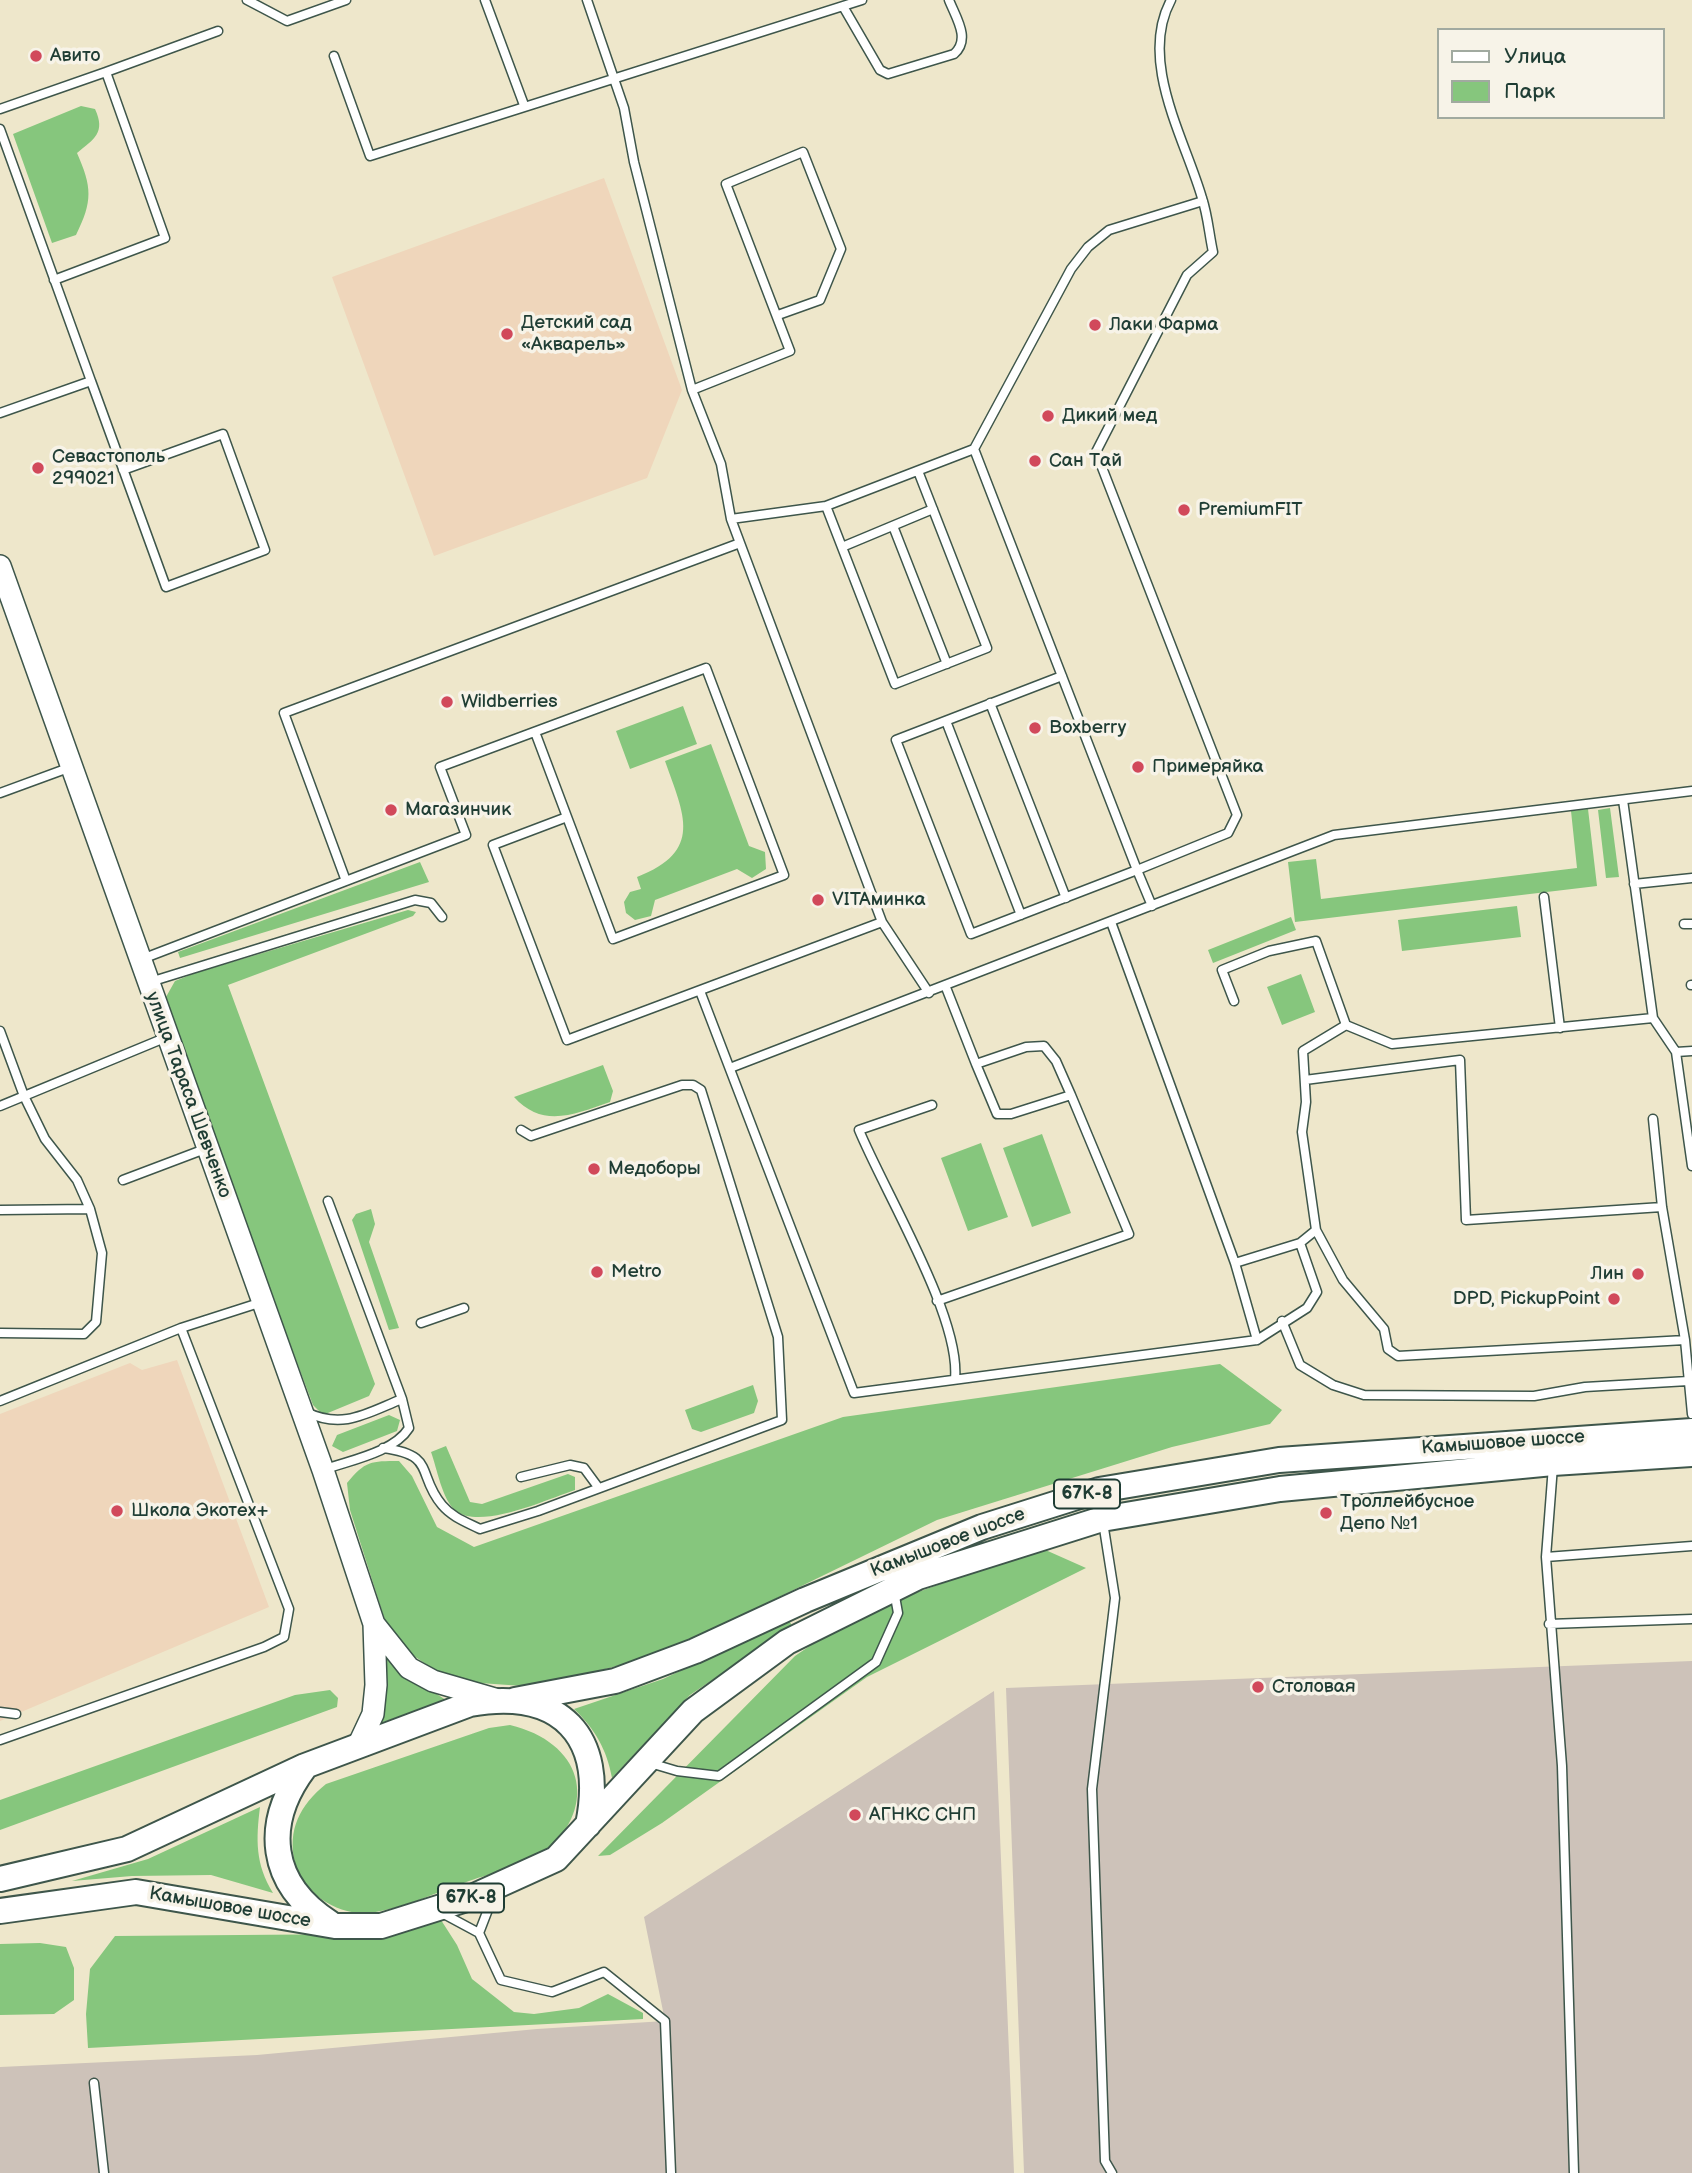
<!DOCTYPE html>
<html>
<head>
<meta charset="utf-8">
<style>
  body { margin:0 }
  #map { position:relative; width:1692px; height:2173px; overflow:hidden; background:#eee7cb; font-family:"Balsamiq Sans",sans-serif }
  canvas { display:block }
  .legend { position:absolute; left:1437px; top:28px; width:228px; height:91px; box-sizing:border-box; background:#f7f3e8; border:2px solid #a1aaa0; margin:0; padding:9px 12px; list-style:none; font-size:21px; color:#1f3d34 }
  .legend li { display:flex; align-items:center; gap:14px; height:35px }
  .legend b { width:35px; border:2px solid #a1aaa0 }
</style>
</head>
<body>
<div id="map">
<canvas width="1692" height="2173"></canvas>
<ul class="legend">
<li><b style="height:9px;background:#fff"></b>Улица</li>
<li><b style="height:19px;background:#86c67d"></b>Парк</li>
</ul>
</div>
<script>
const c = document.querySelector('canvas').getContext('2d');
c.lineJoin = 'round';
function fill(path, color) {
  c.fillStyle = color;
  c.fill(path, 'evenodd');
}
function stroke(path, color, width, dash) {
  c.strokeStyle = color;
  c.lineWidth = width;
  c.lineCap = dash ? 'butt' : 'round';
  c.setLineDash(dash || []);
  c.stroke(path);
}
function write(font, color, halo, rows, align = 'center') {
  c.font = font + ' "Balsamiq Sans",sans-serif';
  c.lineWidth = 7;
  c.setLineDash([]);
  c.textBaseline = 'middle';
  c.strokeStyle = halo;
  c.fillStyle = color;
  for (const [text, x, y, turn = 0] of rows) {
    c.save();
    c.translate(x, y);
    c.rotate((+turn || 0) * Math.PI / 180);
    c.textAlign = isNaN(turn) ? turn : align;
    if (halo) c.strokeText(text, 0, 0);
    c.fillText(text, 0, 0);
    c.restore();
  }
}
const built = new Path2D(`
  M604 178 682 390 647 478 434 556 332 277Z
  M177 1360 269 1607 0 1721V1414L130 1363 142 1370Z`);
const industrial = new Path2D(`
  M1692 1661V2173H1024L1006 1688Z
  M994 1691 1014 2173H0V2067L257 2055 537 2029 665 2021 644 1917Z`);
const green = new Path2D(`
  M81 106 95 109C106 133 94 139 77 153 92 187 93 201 76 235L52 243 13 134Z
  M683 706 697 744 630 769 616 731Z
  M711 744 749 846 765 852 766 869 752 878 737 869 655 900 651 916 635 920 626 913 624 902 630 892 641 889 637 877C704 851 684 815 665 761Z
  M1610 808 1619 877 1606 878 1598 810Z
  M1588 809 1597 886 1295 922 1288 862 1316 859 1321 899 1577 868 1571 811Z
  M420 862 429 882 180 958 178 952Z
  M1517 906 1521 937 1402 951 1398 920Z
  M408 910 416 912 413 916 228 985 375 1384 369 1396 323 1415 313 1405 162 1004 175 981 195 973Z
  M1291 917 1296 930 1213 963 1208 950Z
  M1301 974 1315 1012 1282 1025 1267 987Z
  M603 1065 613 1091 610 1102C575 1114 543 1129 514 1097Z
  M1042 1134 1071 1213 1032 1227 1003 1148Z
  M981 1143 1008 1217 968 1231 941 1158Z
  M371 1209 375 1224 369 1242 399 1328 389 1330 352 1220 356 1214Z
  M1220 1364 1282 1410 1270 1424 1172 1447 937 1520 662 1654 537 1687 451 1681 408 1652 388 1630 350 1510 347 1483C365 1461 371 1461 399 1461L412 1476 437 1527 474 1547 843 1417Z
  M753 1385 758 1401 754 1413 701 1432 692 1429 685 1410Z
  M389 1415 400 1420 397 1431 343 1452 332 1446 337 1435Z
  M446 1446 470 1502 482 1504 568 1474 575 1477V1490C548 1499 481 1530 456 1511 442 1500 437 1468 431 1452Z
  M1041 1548 1086 1568 867 1677 662 1823 610 1855 598 1856 795 1656 833 1630 893 1601Z
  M789 1620 792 1626 690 1695 612 1778C607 1750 595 1729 574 1709L663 1679Z
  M381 1644 413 1679 446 1700 375 1725Z
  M330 1690 338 1698 337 1707 0 1830V1800L295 1695Z
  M510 1725C581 1742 601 1803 545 1853 532 1865 492 1873 475 1879 444 1889 401 1910 368 1913 337 1915 304 1894 295 1863 287 1830 300 1805 326 1784L489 1728Z
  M260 1807C256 1839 255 1864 273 1893L211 1875 132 1876 72 1881 148 1859Z
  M441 1920 457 1945 472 1979 514 2012 534 2014 579 2008 608 1994 643 2013V2019L88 2048 86 2014 90 1969 115 1936 365 1934Z
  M40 1943 66 1947 74 1968V2000L54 2014 0 2015V1944Z`);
const service = new Path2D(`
  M247 0 287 21 346 0
  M485 0 524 105
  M587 0 624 108 634 162 692 390 790 351 726 184 803 152 841 249 820 300 778 315
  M844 8 880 70 888 74 954 54C971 39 956 18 949 0
  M334 56 370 156 862 0
  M106 72 218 31
  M0 109 106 72 165 238 54 280
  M0 129 91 381
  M692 390 721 464 731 519 826 506 974 449 1137 870 1228 833 1237 815 1096 452 1187 275 1213 252C1209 234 1208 216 1202 198 1185 139 1138 61 1171 0
  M0 413 91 381 166 587 265 550 223 434 123 470
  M974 449 1071 269 1088 247 1109 230 1203 201
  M826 506 895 684 987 648 918 471
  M893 526 947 664
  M842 547 933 509
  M1062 676 896 740 971 934 1137 870 1152 906
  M990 703 1066 898
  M946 721 1021 915
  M0 793 71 767
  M1623 800 1653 1018 1676 1052 1689 1145H1692
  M567 817 493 845 567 1040 882 922 731 519
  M346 881 284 713 740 543
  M1634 884 1692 878
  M1544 897 1560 1028
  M882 922 929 993
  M1111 922 1235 1263 1300 1243 1317 1292 1307 1308 1257 1340
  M1684 924H1692
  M142 959 466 835 440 767 706 668 784 875 613 939 535 732
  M150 982 415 900 431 903 442 917
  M945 985 976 1064 1026 1047 1044 1046 1056 1061 1071 1095 1011 1114H997L976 1064
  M1691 985H1692
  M700 991 854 1393 1257 1340 1235 1263
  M1234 1001 1222 970 1269 951 1316 941 1346 1025 1303 1051 1306 1102 1302 1132 1316 1230 1300 1243
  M1346 1025 1392 1044 1653 1018
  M0 1031 24 1096 45 1139 77 1180 90 1209 102 1253 96 1322 84 1334 0 1333
  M1676 1052 1692 1051
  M730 1068 1334 835 1692 791
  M1305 1080 1460 1060 1466 1220 1662 1207
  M932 1105 859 1130C884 1191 961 1317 955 1379
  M0 1106 167 1037
  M1653 1119 1662 1207 1685 1340 1692 1414
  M1689 1145 1692 1166
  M123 1180 205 1149
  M0 1210 90 1209
  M1316 1230 1343 1280 1384 1329 1388 1349 1398 1356 1685 1340
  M937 1301 1129 1234 1071 1095
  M1282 1321 1300 1365 1333 1385 1364 1395 1534 1396 1585 1387 1688 1381
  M421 1323 464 1308
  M0 1401 181 1328 262 1302
  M306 1412C343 1430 367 1413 402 1399
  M383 1448C437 1455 416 1474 442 1505 452 1517 466 1522 480 1529L538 1511 782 1420 778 1337 701 1090 693 1085H682L531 1136 521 1130
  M1553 1466 1546 1557 1562 1766 1574 2173
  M326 1469C351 1460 394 1452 409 1428L402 1399 328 1201
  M521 1477 570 1465 584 1468 598 1487
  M1103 1522 1115 1598 1092 1789 1105 2161 1112 2173
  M1546 1557 1692 1546
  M1549 1624 1692 1619
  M0 1712 16 1714
  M0 1740 264 1647 284 1637 289 1609 181 1328
  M650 1763 677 1771 719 1776 876 1662 898 1613 894 1591
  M440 1912 479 1933 494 1894
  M479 1933 501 1980 552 1992 604 1972 665 2021 671 2173
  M94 2083 104 2173`);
const secondary = new Path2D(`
  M0 566 323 1470 374 1624 376 1685 373 1714 358 1746
  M374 1624 409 1668 433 1681 495 1699`);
const primary = new Path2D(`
  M515 1700 615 1681 695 1651 805 1600 982 1527 1099 1490 1279 1460 1692 1431
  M305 1767C262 1824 269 1884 330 1923
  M0 1879 127 1849 305 1766 470 1704C561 1688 606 1736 588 1825
  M0 1911 136 1892 335 1926H381L470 1898 556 1859 693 1711 787 1642 918 1577 1102 1519 1280 1489 1553 1463 1692 1454`);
const markers = [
  [36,56,7,"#d1495b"],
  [1095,325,7,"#d1495b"],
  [507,334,7,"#d1495b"],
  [1048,416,7,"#d1495b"],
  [1035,461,7,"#d1495b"],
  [38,468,7,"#d1495b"],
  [1184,510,7,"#d1495b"],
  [447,702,7,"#d1495b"],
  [1035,728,7,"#d1495b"],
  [1138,767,7,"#d1495b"],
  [391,810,7,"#d1495b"],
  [818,900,7,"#d1495b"],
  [594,1169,7,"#d1495b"],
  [597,1272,7,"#d1495b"],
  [1638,1274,7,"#d1495b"],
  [1614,1299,7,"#d1495b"],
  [117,1511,7,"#d1495b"],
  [1326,1513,7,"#d1495b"],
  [1258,1687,7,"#d1495b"],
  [855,1815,7,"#d1495b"]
];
const shields = [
  [1087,1494,66],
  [471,1898,66]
];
const shieldNames = [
  ["67К-8",1087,1494],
  ["67К-8",471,1898]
];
const poiNames = [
  ["Авито",50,56],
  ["Детский сад",521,323],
  ["«Акварель»",521,345],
  ["Лаки Фарма",1109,325],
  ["Дикий мед",1062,416],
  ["Севастополь",52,457],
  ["299021",52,479],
  ["Сан Тай",1049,461],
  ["PremiumFIT",1198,510],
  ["Wildberries",461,702],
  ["Boxberry",1049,728],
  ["Примеряйка",1152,767],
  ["Магазинчик",405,810],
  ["VITAминка",832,900],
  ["Медоборы",608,1169],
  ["Metro",611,1272],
  ["Лин",1624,1274,"right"],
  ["DPD, PickupPoint",1600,1299,"right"],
  ["Троллейбусное",1340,1502],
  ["Депо №1",1340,1524],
  ["Школа Экотех+",131,1511],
  ["Столовая",1272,1687],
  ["АГНКС СНП",869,1815]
];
const streetNames = [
  ["улица Тараса Шевченко",188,1095,70],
  ["Камышовое шоссе",1503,1443,-4],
  ["Камышовое шоссе",948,1543,-21],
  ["Камышовое шоссе",230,1908,10]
];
fill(built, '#efd6bb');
fill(industrial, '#cdc2b9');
fill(green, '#86c67d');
stroke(service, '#3e564b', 11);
stroke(secondary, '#3e564b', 24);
stroke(primary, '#3e564b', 28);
stroke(service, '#fff', 8);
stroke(secondary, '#fff', 21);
stroke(primary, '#fff', 24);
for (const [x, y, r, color] of markers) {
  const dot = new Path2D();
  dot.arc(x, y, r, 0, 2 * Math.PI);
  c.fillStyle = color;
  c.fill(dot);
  stroke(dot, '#f7f3e8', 2.5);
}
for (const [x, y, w] of shields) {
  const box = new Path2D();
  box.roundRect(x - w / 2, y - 14.5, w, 29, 5);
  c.fillStyle = '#f7f3e8';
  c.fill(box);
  stroke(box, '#1f3d34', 2);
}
write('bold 18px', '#1f3d34', null, shieldNames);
write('19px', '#1f3d34', '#f7f3e8', poiNames, 'left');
write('19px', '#1f3d34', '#f7f3e8', streetNames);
</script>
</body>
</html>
